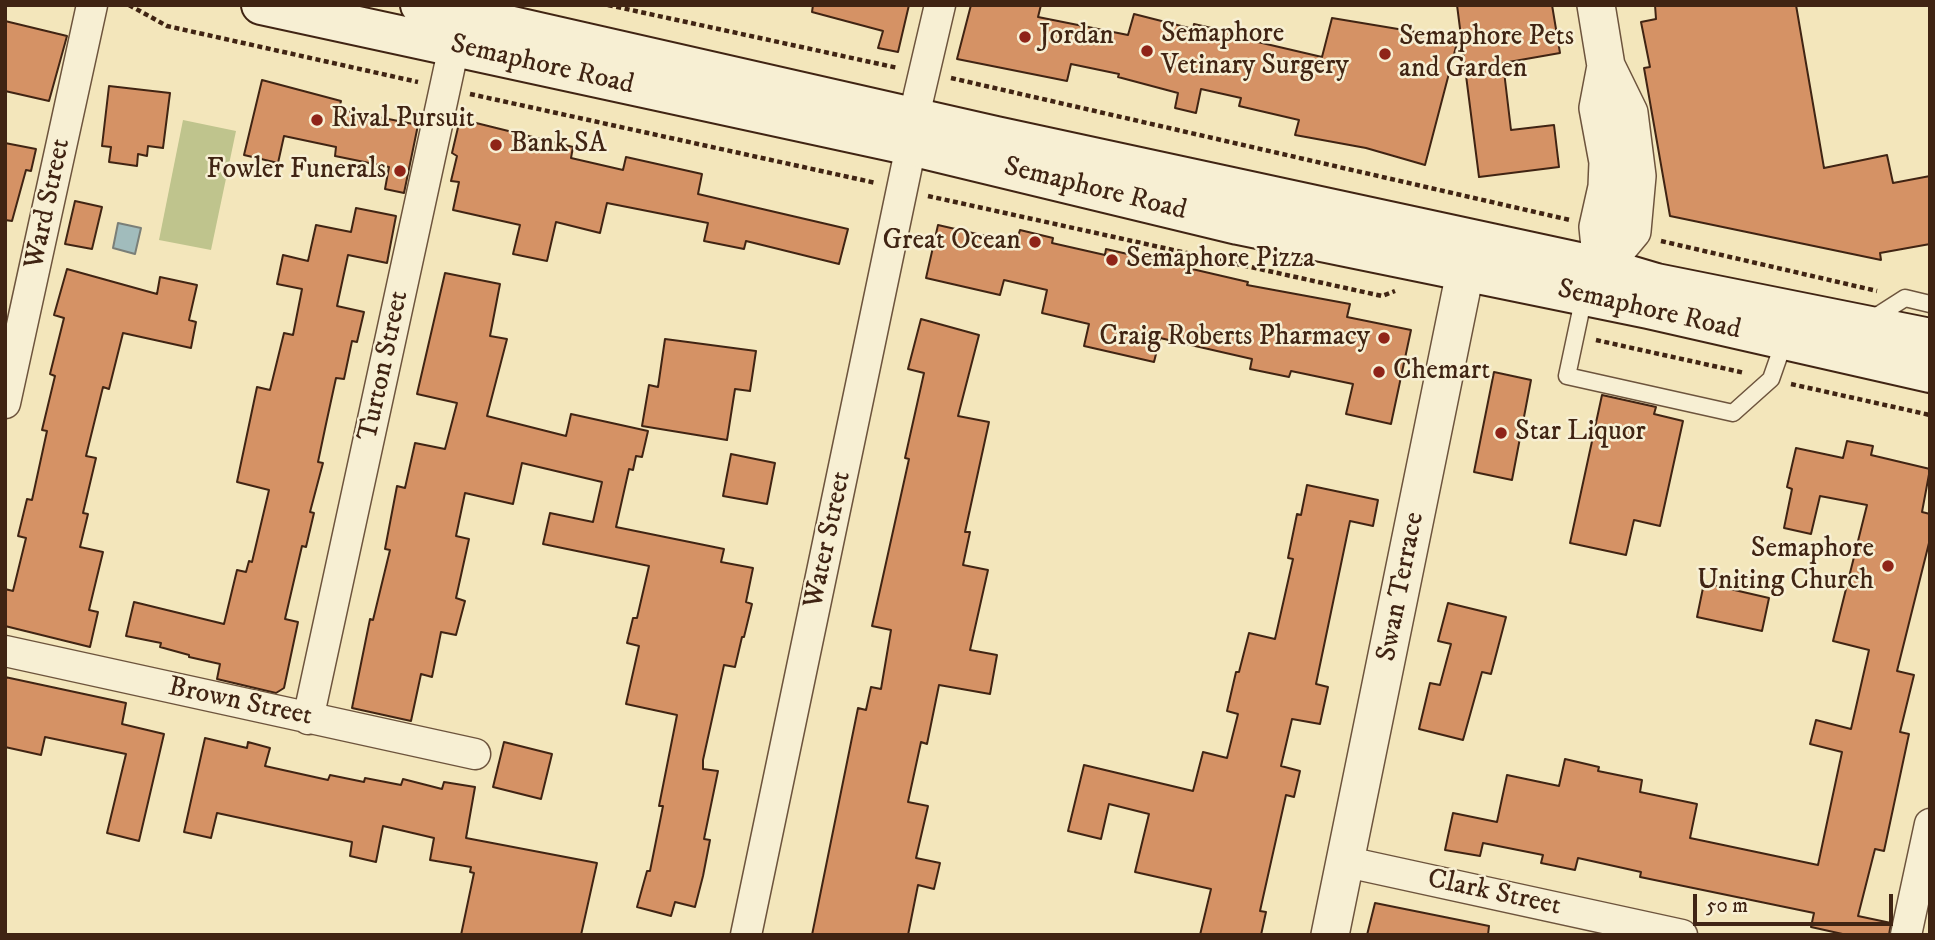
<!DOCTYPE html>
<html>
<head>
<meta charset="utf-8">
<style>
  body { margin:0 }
  #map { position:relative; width:1935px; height:940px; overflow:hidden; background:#f3e6bb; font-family:"IM FELL DW Pica",serif }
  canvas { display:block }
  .frame { position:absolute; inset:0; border:7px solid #402413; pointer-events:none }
  .scale { position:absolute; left:1693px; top:894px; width:200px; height:32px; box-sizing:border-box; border:4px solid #402413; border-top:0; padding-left:9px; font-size:21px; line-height:24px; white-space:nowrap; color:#402413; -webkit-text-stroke:5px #f7efd3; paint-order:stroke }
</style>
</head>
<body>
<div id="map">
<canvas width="1935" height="940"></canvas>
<div class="frame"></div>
<div class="scale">50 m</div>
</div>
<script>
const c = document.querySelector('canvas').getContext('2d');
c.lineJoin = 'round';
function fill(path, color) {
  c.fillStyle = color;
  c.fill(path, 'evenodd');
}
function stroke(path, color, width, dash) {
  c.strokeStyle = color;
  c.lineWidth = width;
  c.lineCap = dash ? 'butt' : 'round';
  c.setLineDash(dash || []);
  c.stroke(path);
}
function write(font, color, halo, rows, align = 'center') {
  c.font = font + ' "IM FELL DW Pica",serif';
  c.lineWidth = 5;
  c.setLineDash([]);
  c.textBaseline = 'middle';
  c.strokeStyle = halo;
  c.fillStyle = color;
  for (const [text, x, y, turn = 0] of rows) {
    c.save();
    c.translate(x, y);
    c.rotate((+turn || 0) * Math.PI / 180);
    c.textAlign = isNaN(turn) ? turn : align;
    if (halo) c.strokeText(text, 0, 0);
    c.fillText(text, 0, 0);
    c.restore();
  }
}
const green = new Path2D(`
  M183 120 236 131 211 250 159 240Z`);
const water = new Path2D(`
  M118 223 141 228 135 254 113 248Z`);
const building = new Path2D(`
  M813 5H909L898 52 878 48 883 31 812 12Z
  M971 5H1041L1038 17 1128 35 1134 14 1193 29 1194 24 1233 33 1232 36 1322 57 1332 18 1458 39 1425 165 1366 148 1295 135 1299 120 1239 106 1241 98 1201 89 1196 113 1175 108 1178 93 1118 77 1119 74 1071 64 1067 81 957 59Z
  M1457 5H1552L1560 53 1503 63 1511 130 1554 125 1559 167 1479 177Z
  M1655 5H1796L1824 168 1887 155 1893 183 1930 176V244L1880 253 1881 260 1670 216 1644 68 1650 67 1641 22 1656 19Z
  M5 21 67 36 49 101 5 91Z
  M262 80 341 101 339 109 418 125 404 193 385 189 389 167 335 156 336 147 284 136 278 163 244 155Z
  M109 86 170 93 163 148 148 146 147 156 138 154 137 166 109 162 111 147 102 146Z
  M460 119 573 147 571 158 623 170 626 157 702 174 698 194 848 229 839 264 746 241 744 249 704 241 708 223 607 203 600 233 556 222 547 261 513 254 520 225 453 210 459 182 451 181 457 156 452 153Z
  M5 143 36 149 31 171 26 170 12 221 5 220Z
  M75 201 102 207 92 249 65 244Z
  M356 208 396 216 387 263 348 255 337 306 364 312 357 342 352 341 344 379 336 378 326 424 318 462 323 463 310 512 314 513 306 547 302 546 285 619 298 622 284 688 276 693 217 679 220 664 189 657V655L160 647 161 643 126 636 134 602 224 624 237 570 246 572 249 561 252 562 269 490 237 482 257 387 270 390 284 333 293 335 302 289 277 284 283 255 308 261 316 225 351 232Z
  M938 225 1016 243 1020 230 1053 238 1052 243 1105 255 1106 249 1248 282 1247 285 1350 304 1347 317 1411 330 1391 424 1346 414 1353 384 1291 371 1289 377 1250 369 1252 359 1160 338 1154 362 1084 346 1089 324 1042 313 1047 290 1004 280 1000 295 926 278Z
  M67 269 157 294 160 277 197 285 189 320 196 322 191 348 123 333 109 389 103 387 86 456 96 458 83 513 88 514 80 547 103 552 89 610 98 612 90 647 5 626V589L13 591 26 538 18 536 27 499 32 500 47 431 42 430 55 376 50 374 64 318 54 315Z
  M445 273 500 284 490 336 507 339 487 416 566 436 571 414 648 431 642 457 636 456 633 470 629 469 616 527 724 549 721 562 753 568 746 602 752 604 744 637H742L735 667 724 665 703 760V769L718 771 704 839 710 840 703 876 695 907 675 902 671 916 637 907 647 871H650L663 806H659L677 715 626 704 639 646 627 643 633 618H637L649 566 543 544 550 513 593 522 602 482 522 463 513 504 465 493 456 536 469 539 456 598 465 601 456 635 441 632 432 677 421 674 411 721 352 708 370 619 373 620 390 550 385 549 397 486 405 488 415 443 445 449 457 403 417 394Z
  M921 319 979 335 958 416 989 422 965 532H970L963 565 988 570 970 650 997 655 990 694 939 685 927 744 921 742 908 802 928 806 916 858 940 863 934 889 918 885 908 935H812L858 708 866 710 871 687 881 689 891 630 872 626 909 459 905 458 924 373 908 369Z
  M665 339 756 351 750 391 735 389 727 440 642 426 649 385 658 387Z
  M1494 372 1531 380 1512 480 1474 472Z
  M1602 395 1656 407 1654 414 1683 421 1660 526 1634 520 1626 555 1570 543Z
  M1847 441 1873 446 1871 455 1930 469 1922 512 1930 514V539L1897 671 1914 675 1900 732 1909 734 1884 851 1875 849 1858 916 1891 923 1889 935H1847L1811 927 1814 913 1640 877 1641 872 1578 858 1575 870 1541 863 1543 855 1483 843 1480 856 1445 850 1453 813 1497 822 1507 775 1559 786 1565 759 1599 767 1598 771 1642 780 1640 792 1697 804 1690 838 1818 865 1842 752 1810 744 1816 720 1851 729 1869 650 1833 641 1867 505 1820 496 1811 534 1784 528 1792 489 1787 487 1796 448 1843 458Z
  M731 454 775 463 767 504 723 496Z
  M1307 485 1378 500 1373 526 1350 521 1316 684 1328 687 1320 724 1292 719 1281 766 1300 771 1294 797 1286 795 1260 911 1266 912 1261 935H1200L1211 889 1135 872 1149 814 1109 804 1101 839 1068 831 1084 765 1193 791 1203 752 1227 758 1238 714 1227 711 1236 672H1239L1249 633 1275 639 1293 559 1288 558 1297 514 1301 515Z
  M1704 583 1769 598 1762 631 1697 617Z
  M1448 603 1506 617 1491 674 1482 672 1463 740 1419 729 1430 683 1440 685 1451 644 1438 641Z
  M5 677 126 703 122 724 164 734 139 841 107 833 126 754 45 737 41 755 5 747Z
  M205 738 247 748 248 742 270 748 265 766 328 780 330 775 364 782 365 778 401 785 403 779 442 789 444 782 475 787 466 838 597 863 581 935H461L474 873 470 872 471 867 430 860 434 838 383 826 376 862 350 856 352 842 217 813 211 838 184 832Z
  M504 742 552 754 541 799 493 787Z
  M1375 903 1489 926 1488 935H1367Z`);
const path = new Path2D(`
  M129 5 167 26 418 82
  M608 5 898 68
  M951 78 1570 220
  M470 94 876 183
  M928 196 1382 296 1395 291
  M1661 241 1877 291
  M1596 340 1745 373
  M1791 384 1930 415`);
const service = new Path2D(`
  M1584 296 1567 376 1733 413 1771 379 1785 339
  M1869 321 1905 298 1930 304`);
const minor = new Path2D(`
  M914 116 940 5
  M5 403 92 5
  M5 651 475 754
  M308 719 458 28
  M1347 862 1682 935
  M746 935 911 146
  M1906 935 1930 824`);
const tertiary = new Path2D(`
  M1596 5 1606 66 1629 113 1637 176 1632 231 1602 267
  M1602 267 1598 227 1607 187 1608 162 1598 108 1606 66
  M1330 935 1471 243`);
const secondary = new Path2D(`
  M261 5 911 146 1238 225 1648 309 1930 373
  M420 5 996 136 1602 267 1656 283 1930 338`);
const markers = [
  [1025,37,7,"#8f2418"],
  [1147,51,7,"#8f2418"],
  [1385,54,7,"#8f2418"],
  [317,120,7,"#8f2418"],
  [496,145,7,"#8f2418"],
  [400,171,7,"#8f2418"],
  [1035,242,7,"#8f2418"],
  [1112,260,7,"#8f2418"],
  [1384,338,7,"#8f2418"],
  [1379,372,7,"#8f2418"],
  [1501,433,7,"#8f2418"],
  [1888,566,7,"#8f2418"]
];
const poiNames = [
  ["Semaphore",1161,35],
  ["Vetinary Surgery",1161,67],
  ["Jordan",1039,37],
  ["Semaphore Pets",1399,38],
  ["and Garden",1399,70],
  ["Rival Pursuit",331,120],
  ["Bank SA",510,145],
  ["Fowler Funerals",386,171,"right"],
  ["Great Ocean",1021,242,"right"],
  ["Semaphore Pizza",1126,260],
  ["Craig Roberts Pharmacy",1370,338,"right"],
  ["Chemart",1393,372],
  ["Star Liquor",1515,433],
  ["Semaphore",1874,550,"right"],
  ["Uniting Church",1874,582,"right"]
];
const streetNames = [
  ["Semaphore Road",542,66,13],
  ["Semaphore Road",1095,190,14],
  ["Ward Street",49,204,-78],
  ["Semaphore Road",1649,311,13],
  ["Turton Street",385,366,-78],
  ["Water Street",829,540,-78],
  ["Swan Terrace",1402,587,-79],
  ["Brown Street",240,703,12],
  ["Clark Street",1494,894,12]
];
fill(green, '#bfc48d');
fill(water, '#a1bcbc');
stroke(water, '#7a7f78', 2);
fill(building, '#d59265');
stroke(building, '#402413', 2);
stroke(service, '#6d543d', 19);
stroke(minor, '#6d543d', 33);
stroke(tertiary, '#6d543d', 40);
stroke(secondary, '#402413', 42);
stroke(path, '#402413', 4.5, [5, 3.5]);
stroke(service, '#f7efd3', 16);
stroke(minor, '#f7efd3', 30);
stroke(tertiary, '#f7efd3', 37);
stroke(secondary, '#f7efd3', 38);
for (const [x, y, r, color] of markers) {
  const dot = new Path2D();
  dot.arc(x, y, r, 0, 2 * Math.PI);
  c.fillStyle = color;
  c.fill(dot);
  stroke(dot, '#f7efd3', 2.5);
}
write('28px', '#402413', '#f7efd3', poiNames, 'left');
write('28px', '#402413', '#f7efd3', streetNames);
</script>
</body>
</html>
